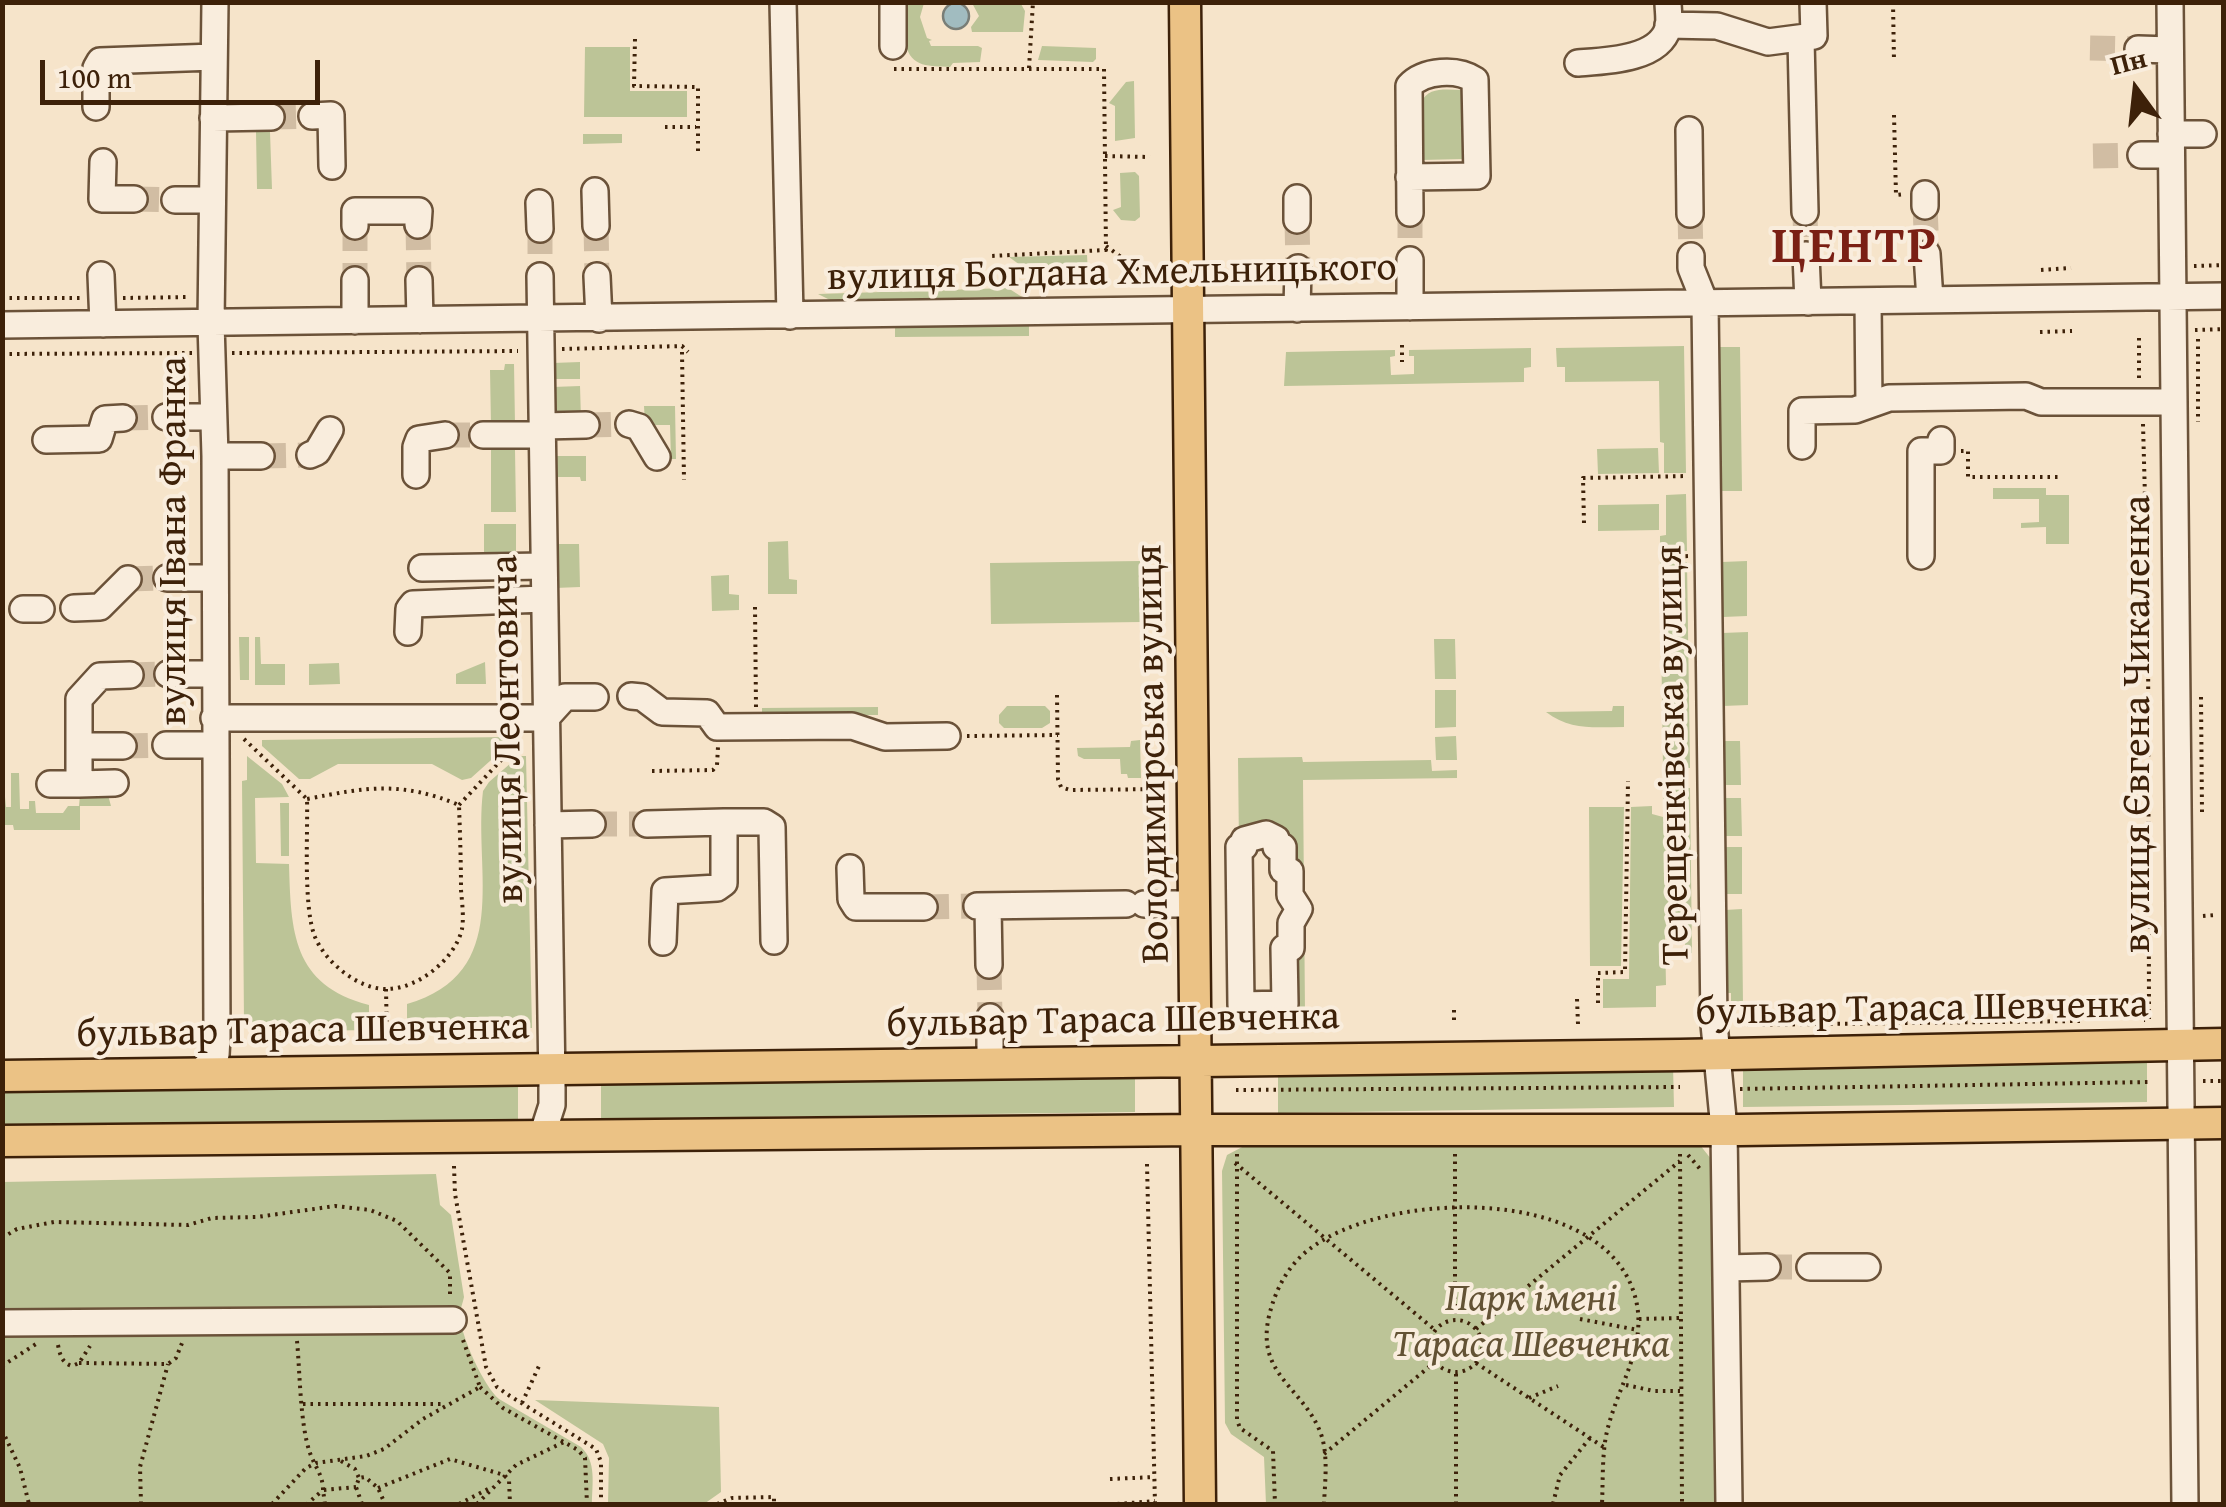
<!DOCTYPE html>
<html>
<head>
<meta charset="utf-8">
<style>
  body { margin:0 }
  #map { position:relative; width:2226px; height:1507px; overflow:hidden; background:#f6e4ca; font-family:"Gentium Book Plus",serif }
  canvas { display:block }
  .frame { position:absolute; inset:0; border:5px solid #3d2109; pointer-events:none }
  .north { position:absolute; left:2086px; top:40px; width:100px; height:100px; -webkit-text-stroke:8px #f9eddd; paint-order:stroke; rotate:345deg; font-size:28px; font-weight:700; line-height:40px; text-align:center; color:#3d2109 }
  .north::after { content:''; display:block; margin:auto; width:35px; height:45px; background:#3d2109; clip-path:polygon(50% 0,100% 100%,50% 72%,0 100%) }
  .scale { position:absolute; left:40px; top:60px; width:280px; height:45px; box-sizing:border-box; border:5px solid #3d2109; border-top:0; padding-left:12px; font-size:30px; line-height:35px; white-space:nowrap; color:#3d2109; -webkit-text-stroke:8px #f9eddd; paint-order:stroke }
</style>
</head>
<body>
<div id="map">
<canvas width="2226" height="1507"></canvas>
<div class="frame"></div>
<div class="north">Пн</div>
<div class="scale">100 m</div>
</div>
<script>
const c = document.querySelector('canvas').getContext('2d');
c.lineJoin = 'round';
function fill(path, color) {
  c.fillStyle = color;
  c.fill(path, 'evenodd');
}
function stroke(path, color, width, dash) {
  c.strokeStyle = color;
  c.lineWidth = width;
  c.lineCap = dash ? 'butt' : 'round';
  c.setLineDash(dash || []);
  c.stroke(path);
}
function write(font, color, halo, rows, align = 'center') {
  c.font = font + ' "Gentium Book Plus",serif';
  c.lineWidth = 8;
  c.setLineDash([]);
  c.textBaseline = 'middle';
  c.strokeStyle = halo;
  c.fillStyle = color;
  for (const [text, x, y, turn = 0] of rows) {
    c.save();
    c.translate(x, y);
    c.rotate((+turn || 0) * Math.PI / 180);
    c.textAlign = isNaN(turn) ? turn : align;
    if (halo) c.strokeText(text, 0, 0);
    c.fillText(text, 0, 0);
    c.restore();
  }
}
const green = new Path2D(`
  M900 3H924L920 17 927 38 932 40 929 41 931 46H978L982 48 980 62 953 63 950 67C931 66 910 68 906 44 904 29 909 41 901 28Z
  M972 3 1021 4 1025 11 1023 32H972L971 27 979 16Z
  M1042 46 1096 48V59L1093 62 1038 60Z
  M585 47H630V91H687V117H584Z
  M1134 81 1135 138 1115 141V106L1109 103 1126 82Z
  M1462 90 1463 159 1422 160 1421 103C1428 86 1447 90 1462 90Z
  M256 132H270L272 189H257Z
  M583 134H622V143L583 144Z
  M1135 172 1139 176 1140 217 1135 221 1121 220 1113 210 1121 207 1120 173Z
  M1087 255 1088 273H1031L1009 257Z
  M1008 288 1022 297 830 300 818 294Z
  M1029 325V336L895 337V327Z
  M1684 346 1686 473H1664V443L1660 442 1659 381 1565 382V367H1557L1556 348Z
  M1719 347H1740L1742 491H1721Z
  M1531 348V367L1524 368V382L1284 386 1286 352 1395 350V356L1390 357 1391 375 1414 374V356H1409V350Z
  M580 362V379H553V363Z
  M505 364H514L515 424 491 425 490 370H504Z
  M580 386 581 419H553V387Z
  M644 406H675L676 459H671L670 425H645Z
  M1658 448 1659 473 1598 474 1597 449Z
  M491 450H515L516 512H491Z
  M553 456H586V481H581L580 477H553Z
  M1993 488H2046V495H2069V544H2046V527L2021 528V523L2039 522V499H1993Z
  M1686 494 1687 551 1660 552V536L1666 535V495Z
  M1659 504V530L1598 531V505Z
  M484 524H516V562H484Z
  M788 541 789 579 797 580V594H768V542Z
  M554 544H579L580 587 555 588Z
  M1140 561 1141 622 991 624 990 563Z
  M1747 561V616L1723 617 1722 562Z
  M1660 562H1687L1690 768H1663Z
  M729 575V594L739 595V610L712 611 711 576Z
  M1748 632V705L1723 706 1722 633Z
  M239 637H249V680H240Z
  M255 637H260L261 664H285V685H255Z
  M1434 639H1455L1456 679H1435Z
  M485 662 486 684H456V674Z
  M339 663 340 684 309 685V664Z
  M1435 690H1456V727L1435 728Z
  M1007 706H1045L1050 711V723L1042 728H1004L999 723V715Z
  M1613 706H1624V727C1595 727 1571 731 1546 712L1612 711Z
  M878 707V715H762V708Z
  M1456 736 1457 760H1436L1435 737Z
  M508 737 509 744 471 778 462 780 432 764H338L310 779H299L262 746V740Z
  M1140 740 1141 778H1128L1127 774H1121L1120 759H1084L1078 756 1077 748 1130 747 1131 741Z
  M1740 741 1741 785H1724L1723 741Z
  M247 756 282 784 289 797 255 798 256 863 289 864C291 931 292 985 369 1005V1030L250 1032V1022H244L242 781 247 780Z
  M519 756H526L532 1028 407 1030V1004C514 973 473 872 483 791L489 782Z
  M1302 757 1303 762 1431 760 1432 771 1457 770V778L1303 780 1305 1012 1293 1013 1283 847H1239L1238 758Z
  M11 773H19L20 809H29V801H35L36 813H63L68 806H79L80 795H108L111 806H80V830H14L13 825H3L2 797H5L6 807H11Z
  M1690 788 1692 953 1685 954V933L1665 934 1666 985 1656 986V1007L1603 1008V979H1629L1631 807 1652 806V814L1663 817V789Z
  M1724 798H1741L1742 836H1724Z
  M280 803H289V856H281Z
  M1589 807H1624L1621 966H1590Z
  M1725 847H1742V894H1725Z
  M1742 909 1743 1006 1731 1007V993H1726L1725 910Z
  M2147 1062V1102L1743 1107V1065Z
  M1673 1065 1674 1107 1278 1113V1070Z
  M1135 1072V1112L601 1119V1079Z
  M518 1081V1122L3 1128 2 1086Z
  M1248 1144 1700 1145 1711 1159 1712 1167 1714 1504H1266L1264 1457 1231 1434 1225 1423 1222 1171 1227 1155Z
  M436 1174 440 1205 451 1215 464 1297C463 1302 461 1307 460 1312 458 1331 484 1387 499 1399L581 1447C597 1462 592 1484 592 1504H3L2 1182Z
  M535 1400 719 1407 721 1492 704 1504H608L609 1458 603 1444Z`);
const water = new Path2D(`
  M943 16a13 13 0 1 1 26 0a13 13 0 1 1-26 0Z`);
const minorTunnel = new Path2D(`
  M2090 48 2138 49
  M271 117 312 116
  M2093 156 2141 155
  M134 199 175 200
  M1925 206 1927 254
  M1805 212 1806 255
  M1410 213V260
  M1690 214 1691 256
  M1297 220 1298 268
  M418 225 419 280
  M355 226V280
  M596 226 597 276
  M540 229V276
  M123 418 166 417
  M586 425 629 424
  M445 435H483
  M261 456 310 455
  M128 579 167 578
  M130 675 168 674
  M123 746 166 745
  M592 824H647
  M924 907 977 906
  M989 965 990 1017
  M1767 1267H1810`);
const path = new Path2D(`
  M1893 2 1894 61
  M635 39 634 86 698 87V152
  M1029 68 1033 2
  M894 69H1104L1106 250 992 256
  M1894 115 1896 195 1905 194
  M665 127H696
  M1105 156 1150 157
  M1106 246 1150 278
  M2194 266 2223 265
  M2041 270 2071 268
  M2 298H83
  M123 298 188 297
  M2195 330 2224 329
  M2040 332 2072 331
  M2139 338V380
  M2198 339V422
  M1402 345V362
  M562 349 682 346 688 352
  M682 352 684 480
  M232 353 518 351
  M2 354 193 353
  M2143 424 2148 608 2149 1013V1020H2144
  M1961 451H1968V477H2062
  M1584 523 1583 478 1688 476
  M1663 557 1689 556
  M755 607 756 707
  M1057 695 1058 779 1061 787 1070 790 1169 789
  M2201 697 2202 812
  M967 736 1058 735
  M244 739 307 799C308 834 303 907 315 937 326 963 359 990 388 989 419 988 455 959 462 929 464 917 462 902 461 890 461 862 460 834 459 805 401 781 368 787 307 799
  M652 771 713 770 717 765 718 747
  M459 805 521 739
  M2203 916 2215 915
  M386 989 387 1040
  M1577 999 1578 1024
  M1598 1003V973L1625 972 1628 781
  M1454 1010V1024
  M1740 1025 2080 1021
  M2203 1081H2224
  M1740 1089 2149 1082
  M1236 1090 1680 1087
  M1237 1154V1420L1240 1428 1273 1451 1275 1504
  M1455 1154V1319
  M1680 1154 1682 1504
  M1688 1155 1701 1170
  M1235 1163 1435 1330
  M1147 1164 1155 1504
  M454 1166 455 1194 486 1367 497 1387 510 1396 596 1449 601 1462V1504
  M2 1238 17 1229 54 1222 188 1225 212 1218 257 1217 335 1206 370 1210 397 1221 450 1273V1298
  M1580 1319 1638 1330
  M1639 1319 1681 1318
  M1430 1346a26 26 0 1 1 52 0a26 26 0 1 1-52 0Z
  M1476 1329 1680 1161
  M297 1341C300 1372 300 1425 310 1453 315 1467 323 1475 323 1490L307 1504
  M58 1345C60 1355 62 1363 72 1366L79 1363 90 1346
  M79 1363 168 1364 176 1358 182 1343
  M1476 1363 1605 1448
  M2 1366 36 1344
  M1456 1374V1504
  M1626 1385 1654 1391H1680
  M480 1387 503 1408 578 1450 585 1458 587 1504
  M1529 1398 1558 1386
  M522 1403 539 1366
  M303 1404H443
  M2 1430 20 1468 29 1504
  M1324 1454 1435 1362
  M341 1461 355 1469 359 1478
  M1110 1479 1155 1477
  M378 1488 450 1459 504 1475 509 1480 510 1504
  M141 1504 140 1467 168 1364
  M272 1504 306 1468 316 1463 366 1456 384 1449 423 1419 480 1387 463 1340
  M325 1504 323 1490 356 1487
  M362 1504 356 1487 359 1478 365 1477 378 1488 385 1504
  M459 1504 488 1489
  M477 1504 516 1465 564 1442
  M717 1504 732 1498 774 1497V1504
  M1117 1504 1155 1501
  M1324 1504C1325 1481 1329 1451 1319 1429 1300 1386 1256 1373 1269 1316 1275 1291 1287 1267 1307 1251 1381 1191 1595 1183 1633 1290 1652 1343 1616 1386 1606 1436 1602 1458 1603 1482 1602 1504
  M1553 1504 1560 1475 1590 1438`);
const minor = new Path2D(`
  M783 2 790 316
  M893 2V46
  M2170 2 2185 1504
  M1668 25 1717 26 1768 42 1814 36 1813 2
  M1801 39 1805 212
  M2138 49 2170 50
  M1578 63C1604 61 1659 60 1668 28 1670 20 1668 10 1668 2
  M96 107V68L100 61 214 57
  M312 116 331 115 332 166
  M213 118 271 117
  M1689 130 1690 214
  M2171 134H2203
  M2141 155H2171
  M103 162 102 199H134
  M1409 177 1477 176 1475 80C1457 68 1424 70 1409 86L1410 213
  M595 191 596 226
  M1925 194V206
  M1297 198V220
  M175 200H211
  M539 203 540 229
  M355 226V211H419L418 225
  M1927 254 1930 300
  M1806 255 1808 302
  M1691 256V268L1705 303 1714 1024 1724 1129 1729 1504
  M101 275 103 324
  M540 276 552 1084V1105L542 1136
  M597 276 599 319
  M355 280V321
  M419 280 420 320
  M1868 301 1869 405
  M1410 307V260
  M1297 309 1298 268
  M2 325 2224 296
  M166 417H213
  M629 424 639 427 657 457
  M542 426 586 425
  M483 435H542
  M46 440 99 439 105 419 123 418
  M1802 446V411L1855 410 1889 398 2026 396 2041 402H2174
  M310 455 317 452 330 430
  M215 456H261
  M416 475V447L419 439 445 435
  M1921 556V451H1941V440
  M422 568 544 566
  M167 578H215
  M74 608 100 607 128 579
  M23 609H41
  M408 632 409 609 413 604 544 599
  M168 674H215
  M631 696 642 697 662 712 707 713 717 727 852 726 885 737 947 736
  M214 718H546L565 697H595
  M166 745H214
  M79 746H123
  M115 783 79 784V699L100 676 130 675
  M50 784H79
  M724 822H764L772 827 774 941
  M647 824 724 822V883L717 888 665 891 663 942
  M548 825 592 824
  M1266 834 1276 839V847H1283V870L1290 871V895L1299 909 1291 923V948H1284L1285 1004 1241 1005 1239 847H1244V840Z
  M850 868 851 899 856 907H924
  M1144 904H1195
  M977 906 1126 904
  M988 906 989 965
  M990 1017V1063
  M200 1073 216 1055 217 1037 215 456 211 323 215 2
  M1810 1267H1867
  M1726 1268 1767 1267
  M2 1323 453 1320`);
const major = new Path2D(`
  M1185 2 1200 1504
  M2 1076 1680 1055 2224 1044
  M2 1141 1199 1130H1740L2224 1123`);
const streetNames = [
  ["вулиця Богдана Хмельницького",1112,274,-1],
  ["вулиця Івана Франка",175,541,-90],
  ["вулиця Євгена Чикаленка",2139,724,-90],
  ["вулиця Леонтовича",509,729,-91],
  ["Володимирська вулиця",1154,754,-91],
  ["Терещенківська вулиця",1674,755,-91],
  ["бульвар Тараса Шевченка",1922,1010,-1],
  ["бульвар Тараса Шевченка",1113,1022,-1],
  ["бульвар Тараса Шевченка",303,1032,-1]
];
const parkNames = [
  ["Парк імені",1531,1300],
  ["Тараса Шевченка",1531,1346]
];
const districtNames = [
  ["ЦЕНТР",1855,249]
];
fill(green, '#bcc497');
fill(water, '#a1bcc0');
stroke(water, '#797e77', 2.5);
stroke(minorTunnel, '#d1bda3', 25, [25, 12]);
stroke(minor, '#6b5239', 30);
stroke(major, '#3d2109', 35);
stroke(path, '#3d2109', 4, [2.5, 5]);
stroke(minor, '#f9eddd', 25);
stroke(major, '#ebc285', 30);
write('40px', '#3d2109', '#f9eddd', streetNames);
write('italic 40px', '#635234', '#f9eddd', parkNames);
c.letterSpacing = '2.5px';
write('bold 50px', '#7a1f14', '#f9eddd', districtNames);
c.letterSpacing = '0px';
</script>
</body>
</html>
